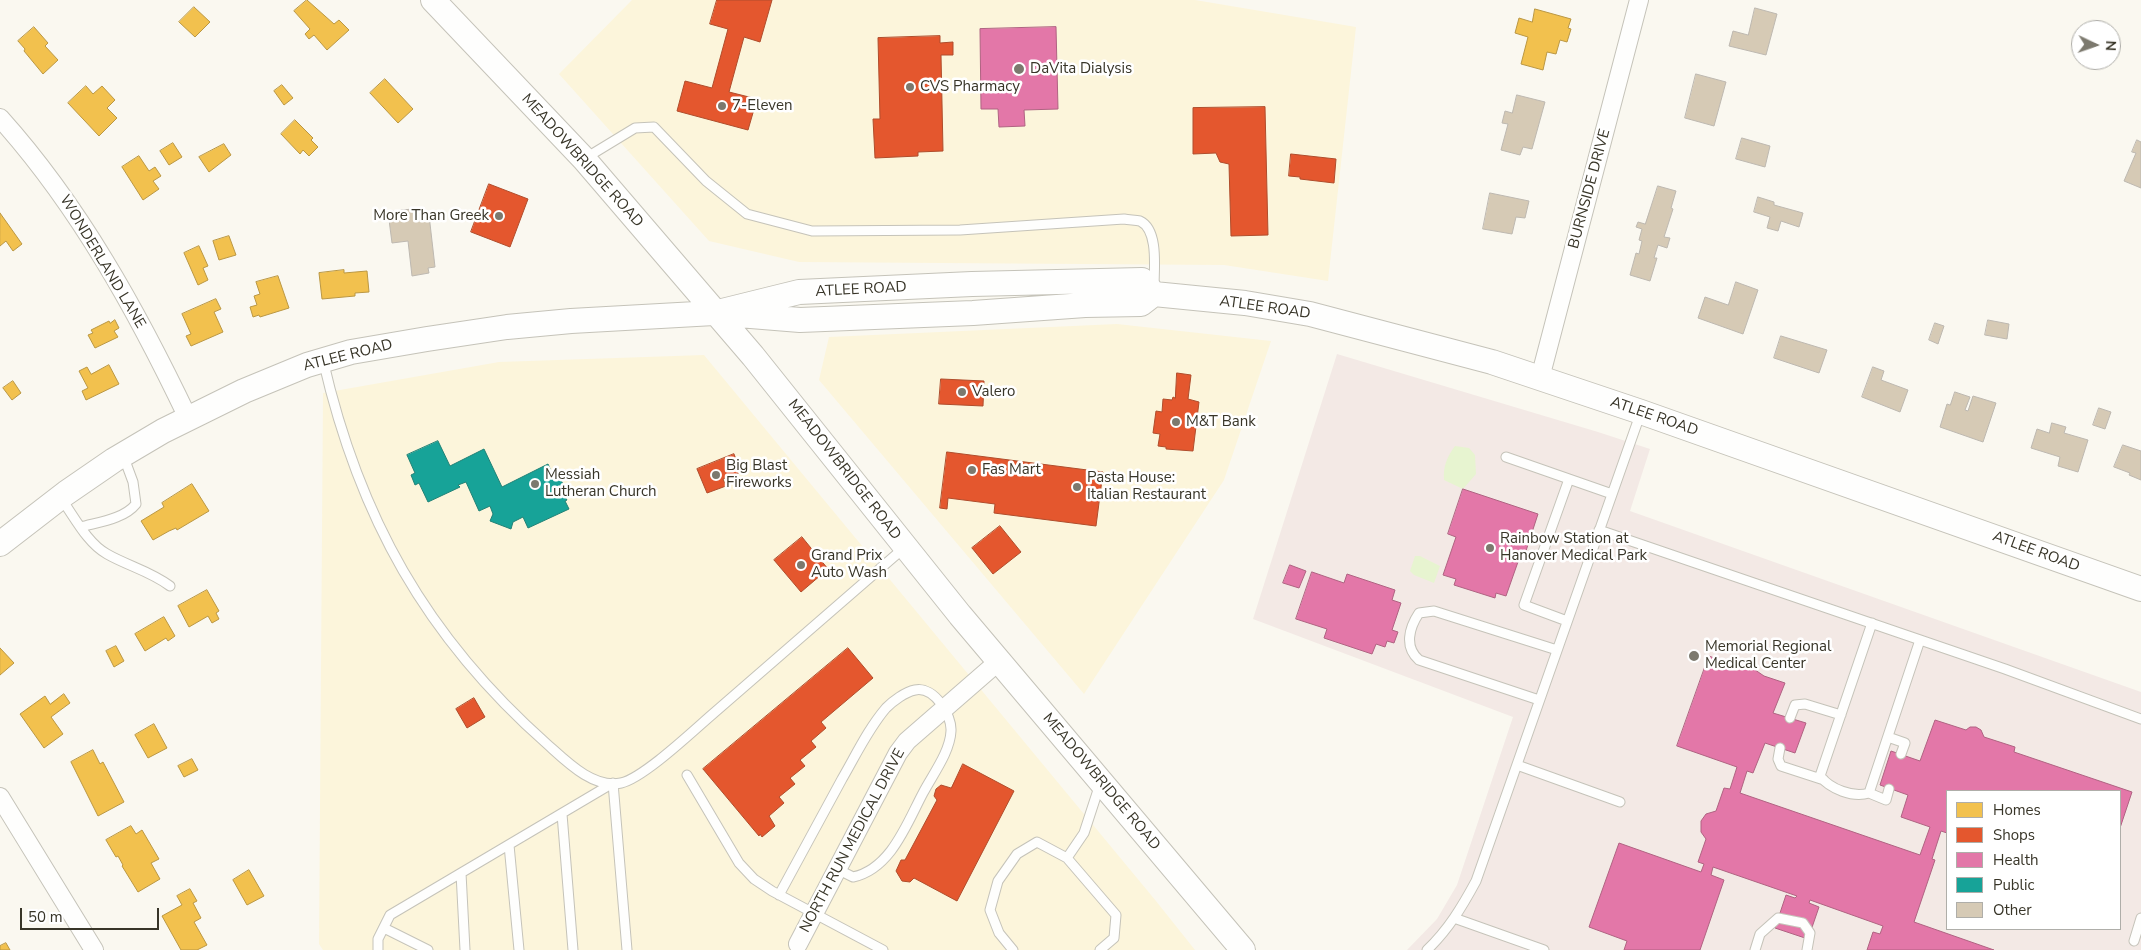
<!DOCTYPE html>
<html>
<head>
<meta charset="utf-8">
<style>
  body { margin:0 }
  #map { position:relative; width:2141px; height:950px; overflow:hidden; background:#faf8f0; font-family:"Nunito Sans",sans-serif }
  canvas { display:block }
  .legend { position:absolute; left:1946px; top:790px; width:175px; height:140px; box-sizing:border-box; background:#fff; border:1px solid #afaea9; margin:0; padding:6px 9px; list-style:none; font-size:15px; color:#383528 }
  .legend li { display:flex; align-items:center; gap:10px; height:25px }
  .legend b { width:25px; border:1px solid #afaea9 }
  .north { position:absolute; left:2071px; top:20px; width:50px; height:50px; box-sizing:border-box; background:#fff; border:1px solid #afaea9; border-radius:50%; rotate:93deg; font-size:14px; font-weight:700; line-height:20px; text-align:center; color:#383528 }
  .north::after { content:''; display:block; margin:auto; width:18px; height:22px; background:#7c796e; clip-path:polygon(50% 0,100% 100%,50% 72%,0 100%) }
  .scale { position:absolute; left:20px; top:908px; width:139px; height:22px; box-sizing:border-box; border:2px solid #383528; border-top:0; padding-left:6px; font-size:15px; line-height:18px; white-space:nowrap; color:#383528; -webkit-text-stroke:4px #fff; paint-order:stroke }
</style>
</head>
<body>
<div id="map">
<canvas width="2141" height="950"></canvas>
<ul class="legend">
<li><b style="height:14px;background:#f2c14e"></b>Homes</li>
<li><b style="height:14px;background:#e4572e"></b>Shops</li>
<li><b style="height:14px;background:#e377a8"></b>Health</li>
<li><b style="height:14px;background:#17a398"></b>Public</li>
<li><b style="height:14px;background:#d6cab5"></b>Other</li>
</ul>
<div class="north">N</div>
<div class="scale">50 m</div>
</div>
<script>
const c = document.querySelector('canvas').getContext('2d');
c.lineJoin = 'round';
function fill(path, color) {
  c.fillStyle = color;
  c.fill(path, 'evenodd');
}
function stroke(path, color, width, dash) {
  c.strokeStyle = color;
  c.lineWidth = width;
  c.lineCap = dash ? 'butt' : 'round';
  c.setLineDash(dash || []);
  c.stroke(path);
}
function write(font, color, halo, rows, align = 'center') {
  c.font = font + ' "Nunito Sans",sans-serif';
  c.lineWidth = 5;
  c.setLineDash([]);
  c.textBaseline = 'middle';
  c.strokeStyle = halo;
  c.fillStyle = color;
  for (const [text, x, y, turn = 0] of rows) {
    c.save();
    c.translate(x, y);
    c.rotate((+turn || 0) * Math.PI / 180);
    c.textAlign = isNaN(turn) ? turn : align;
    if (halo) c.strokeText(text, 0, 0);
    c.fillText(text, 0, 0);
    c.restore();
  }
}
const built = new Path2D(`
  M632 0H1195L1356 27 1328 281 1224 265 799 262 709 241 559 74Z
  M1117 324 1271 341 1224 480 1084 694 819 380 829 337Z
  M704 355 1156 901 1195 950H323L319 944 323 393 499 362Z`);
const medical = new Path2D(`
  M1337 354 1598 432 1650 449 1630 511 2141 692V950H1407L1437 919 1457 885 1513 717 1253 619ZM1947 791H2120V929H1947Z`);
const green = new Path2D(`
  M1455 446 1469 448 1475 455 1476 474 1463 489 1444 480C1443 466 1447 457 1455 446Z
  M1415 556H1420L1440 566 1434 583 1414 575 1410 571Z`);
const homes = new Path2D(`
  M307 0 334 24 339 20 349 30 327 50 314 35 309 39 305 34 310 29 294 11Z
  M194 7 210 22 195 37 179 22Z
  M1535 9 1571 19 1568 28 1571 29 1567 42 1560 40 1556 54 1547 52 1543 70 1521 64 1528 37 1515 33 1519 18 1532 22Z
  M34 27 48 43 45 46 58 60 43 74 24 51 25 49 18 41Z
  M385 79 413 109 398 123 370 93Z
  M282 85 293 98 284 105 274 91Z
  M86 86 93 94 102 86 115 100 107 108 117 118 99 136 68 103Z
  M295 120 313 138 311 140 318 147 309 156 303 150 300 154 281 134Z
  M173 143 182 157 169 165 160 151Z
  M224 144 231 155 209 172 199 157Z
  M139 156 149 171 155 167 161 176 153 181 159 189 143 200 122 167Z
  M0 213 22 244 13 251 6 241 0 246Z
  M229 236 236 255 219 260 213 241Z
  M199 246 208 266 203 268 208 280 198 285 184 253Z
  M344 270V273L367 271 369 292 355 293V296L322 299 319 273Z
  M278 276 289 308 260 317 259 315 253 317 250 307 257 305 254 296 260 294 256 282Z
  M216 299 221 309 214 312 223 332 191 346 186 336 191 334 182 314Z
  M115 320 119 328 114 331 118 337 95 348 88 335 93 333 91 330 109 321 110 323Z
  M109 365 119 384 86 400 82 391 88 388 79 371 87 367 91 374Z
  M13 381 21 393 12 400 3 388Z
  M192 484 209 511 177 530 176 528 169 531 153 540 141 521 164 507 162 503Z
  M207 590 219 611 216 613 219 619 212 623 208 616 189 627 178 606Z
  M164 617 175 636 168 641 166 638 145 651 135 634Z
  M116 646 124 661 114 667 106 651Z
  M0 648 14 663 0 675Z
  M64 694 70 703 51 717 63 734 44 748 20 714 45 696 50 704Z
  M154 724 167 748 148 758 135 735Z
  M93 750 100 764 103 762 124 802 98 816 71 762Z
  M192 759 198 770 184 777 178 766Z
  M131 826 136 834 142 830 159 859 151 863 160 879 138 892 122 866 123 865 118 856 116 857 106 840Z
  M249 870 264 896 247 905 233 880Z
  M190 889 197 901 193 903 201 918 194 922 207 945 197 950H181L162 916 182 905 177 896Z
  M6 943 10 950H0V946Z`);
const shops = new Path2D(`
  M717 0H772L760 42 744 37 729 92 757 99 748 130 677 111 685 81 712 88 728 29 710 24Z
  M940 36V43L953 42V55H941L943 151 918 152V156L875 158 873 119H880L878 38Z
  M1265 107 1268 235 1231 236 1229 164 1220 162 1216 153 1193 154V108Z
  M1291 154 1336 159 1334 183 1300 179V177L1289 176Z
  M489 184 528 199 510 247 471 232Z
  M1177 373 1191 375 1188 399 1199 402 1193 451 1166 449V447L1158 446 1160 434 1153 433 1156 411 1162 412 1163 399 1172 400 1173 397 1175 398Z
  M941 379 984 381 983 406 939 404Z
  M947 452 1103 472 1096 526 994 513 995 504 948 498 947 509 940 508Z
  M734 454 741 472 723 479 726 486 707 493 697 469Z
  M1000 526 1021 552 993 574 972 548Z
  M802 537 828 569 801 592 774 560Z
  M848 648 873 678 821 722 826 728 811 741 816 747 800 760 805 766 790 778 795 784 779 797 784 803 769 816 775 826 762 837 760 834 759 836 703 769Z
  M474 698 485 717 467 728 456 709Z
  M963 764 1014 791 957 901 914 878 910 882 902 881 896 871 901 860H905L937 800 934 796 936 789 941 785 951 788Z`);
const health = new Path2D(`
  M1056 27 1058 109 1024 110 1025 126 999 127 998 109H981L980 29Z
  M1463 489 1538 514 1523 560 1519 559 1506 596 1496 593 1495 598 1454 585 1456 579 1443 575 1456 537 1448 534Z
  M1290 565 1306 571 1299 588 1283 583Z
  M1312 572 1344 583 1347 574 1395 590 1392 600 1401 603 1392 630 1398 632 1394 643 1387 641 1385 647 1376 644 1372 654 1324 638 1327 629 1296 619Z
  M1709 656 1729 664 1748 665 1764 676 1785 683 1773 713 1806 723 1795 753 1765 743 1753 773 1747 771 1740 793 1920 855 1930 827 1901 817 1908 795 1880 785 1891 751 1920 761 1935 720 1966 730 1970 727H1976L1981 730 1984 737 2015 747 2014 752 2132 792 2120 828V791H1947V833L1941 831 1932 859 1935 860 1914 922 1994 950H1867L1873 932 1880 934 1883 926 1810 900 1809 903 1819 907 1808 939 1775 928 1786 895 1795 898 1797 896 1713 867 1711 875 1724 880 1700 950H1624L1627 941 1589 927 1619 843 1701 872 1704 864 1698 862 1706 839 1701 832V821L1706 814 1716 811 1724 788 1730 789 1737 767 1677 746Z`);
const public = new Path2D(`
  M438 441 450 466 484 449 502 487 548 464 552 473H558L568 496 565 497 567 500 565 501 569 509 528 528 523 517 513 522 511 529 490 521 493 514 490 506 479 511 466 482 458 485 460 487 428 502 419 483 415 485 411 475 415 473 407 455Z`);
const building = new Path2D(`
  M1755 8 1777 14 1766 55 1729 46 1733 31 1748 35Z
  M1696 74 1726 82 1714 126 1685 118Z
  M1517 95 1545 102 1532 149 1523 147 1520 155 1501 150 1508 124 1502 123 1505 111 1512 113Z
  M1742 138 1770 146 1765 167 1736 159Z
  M2137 140 2141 142V188L2124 181 2136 153 2132 152Z
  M1658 186 1676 191 1671 208 1673 209 1664 237 1670 238 1667 248 1658 245 1654 258H1657L1650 281 1630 275 1636 253 1639 254 1642 241 1639 240 1642 229 1636 227 1638 222 1645 224Z
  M1490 193 1529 201 1525 218 1516 217 1512 234 1483 229Z
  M1758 197 1774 202V205L1803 213 1799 227 1781 221 1778 231 1767 228 1770 217 1754 212Z
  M414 209 429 215 435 267 428 268 429 273 412 276 408 241 392 243 388 212Z
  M1736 282 1758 290 1743 334 1698 318 1705 297 1728 305Z
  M1988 320 2009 324 2007 339 1985 335Z
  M1935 323 1944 326 1938 344 1929 340Z
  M1781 336 1827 350 1819 373 1774 358Z
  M1873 367 1884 371 1881 380 1908 390 1900 412 1862 397Z
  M1955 392 1970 397 1965 410 1968 411 1973 396 1996 403 1983 442 1940 427 1947 404 1950 405Z
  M2099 408 2111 412 2105 429 2093 425Z
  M2052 423 2066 427 2064 433 2088 440 2078 472 2058 466 2060 457 2031 448 2037 429 2049 433Z
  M2123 445 2141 451V480L2129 475 2130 473 2114 467Z`);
const service = new Path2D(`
  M584 159 635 128 654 127 706 181 747 214 812 231 960 230 1124 219C1129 220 1135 220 1140 221 1159 230 1154 269 1154 287
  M323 360C359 517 426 637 547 744 566 761 593 789 621 783 644 778 695 729 715 712 778 657 841 602 905 547
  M1506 457 1612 494
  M60 497C74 516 87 543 107 554 128 566 150 571 170 586
  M81 527C99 522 124 519 136 504L133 482 123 455
  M1599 530 2005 669 2141 719
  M1567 621 1524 605 1569 479
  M1872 623 1820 776C1830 789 1853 798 1869 793L1920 640
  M1539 700 1419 660C1404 647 1409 628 1419 613L1434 611 1557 650
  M1790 718 1795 705 1805 704 1841 715
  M1888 737 1905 743 1901 754
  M1780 748 1778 759 1781 766 1824 780
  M1517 765 1620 802
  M687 775 739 863 754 879 772 891 883 950
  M1869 793 1886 800 1889 789
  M562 814 573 950
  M509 845 519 950
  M1067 858 1116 915 1114 938 1100 950
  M461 873 465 950
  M779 895C800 856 821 817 842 779 856 755 868 729 886 708 893 701 905 692 915 690 934 686 952 715 951 731 950 752 933 774 923 793 907 823 891 869 853 877L837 869
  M1454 918 1544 950
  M384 928 428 950
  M2134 941 2141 918
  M378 950V939L390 915 613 783 627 950
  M1013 950 999 933 990 910 998 881 1017 854 1037 842 1067 858 1084 833 1100 784
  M1427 950C1448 930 1462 907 1476 881L1641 412
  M1755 950 1760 934 1778 918 1803 923 1810 933 1807 950`);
const minor = new Path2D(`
  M0 118C79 206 137 311 188 418
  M1540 378 1639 0
  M0 797 94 950
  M798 944 898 753 907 741 999 661`);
const secondary = new Path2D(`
  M433 0 584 159 753 356 960 615 1243 950
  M714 313 799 292 972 284 1142 280 1154 294 1245 303 1310 314 1492 362 1641 412 2141 589
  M0 544 66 493 114 460 163 431 244 391 307 365 351 352 427 339 507 327 571 321 714 313 800 320 973 313 1085 305 1141 304 1154 294`);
const markers = [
  [1019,69,6,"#7c796e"],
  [910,87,5,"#7c796e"],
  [722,106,5,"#7c796e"],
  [499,216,5,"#7c796e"],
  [962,392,5,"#7c796e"],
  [1176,422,5,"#7c796e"],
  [972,470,5,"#7c796e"],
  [716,475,5,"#7c796e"],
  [535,484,5,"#7c796e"],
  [1077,487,5,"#7c796e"],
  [1490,548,5,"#7c796e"],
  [801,565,5,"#7c796e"],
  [1694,656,6,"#7c796e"]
];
const poiNames = [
  ["DaVita Dialysis",1030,69],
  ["CVS Pharmacy",920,87],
  ["7-Eleven",732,106],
  ["More Than Greek",489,216,"right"],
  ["Valero",972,392],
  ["M&T Bank",1186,422],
  ["Big Blast",726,466],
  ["Fireworks",726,483],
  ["Fas Mart",982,470],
  ["Messiah",545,475],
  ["Lutheran Church",545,492],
  ["Pasta House:",1087,478],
  ["Italian Restaurant",1087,495],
  ["Rainbow Station at",1500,539],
  ["Hanover Medical Park",1500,556],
  ["Grand Prix",811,556],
  ["Auto Wash",811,573],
  ["Memorial Regional",1705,647],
  ["Medical Center",1705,664]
];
const streetNames = [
  ["MEADOWBRIDGE ROAD",582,161,48],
  ["BURNSIDE DRIVE",1590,189,-75],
  ["WONDERLAND LANE",102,262,59],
  ["ATLEE ROAD",861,290,-3],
  ["ATLEE ROAD",1265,308,8],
  ["ATLEE ROAD",348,356,-14],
  ["ATLEE ROAD",1654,417,19],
  ["MEADOWBRIDGE ROAD",844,470,52],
  ["ATLEE ROAD",2036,552,20],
  ["MEADOWBRIDGE ROAD",1101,782,50],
  ["NORTH RUN MEDICAL DRIVE",853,841,-62]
];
fill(built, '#fcf5db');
fill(medical, '#f3e9e5');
fill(green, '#e7f4d0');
fill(homes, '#f2c14e');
stroke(homes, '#ba9743', 1);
fill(shops, '#e4572e');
stroke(shops, '#b04d2c', 1);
fill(health, '#e377a8');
stroke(health, '#b06382', 1);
fill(public, '#17a398');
stroke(public, '#218276', 1);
fill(building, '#d6cab5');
stroke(building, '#bdb8b0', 1);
stroke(service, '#c5c3b9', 11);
stroke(minor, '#c5c3b9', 20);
stroke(secondary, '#c5c3b9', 26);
stroke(service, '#fefefd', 9);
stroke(minor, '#fefefd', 18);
stroke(secondary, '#fefefd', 24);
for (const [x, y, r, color] of markers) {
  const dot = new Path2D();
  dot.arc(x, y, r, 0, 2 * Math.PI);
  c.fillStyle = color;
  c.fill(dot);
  stroke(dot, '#fff', 2);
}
write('15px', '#383528', '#fff', poiNames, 'left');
write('15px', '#383528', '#fff', streetNames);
</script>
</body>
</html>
